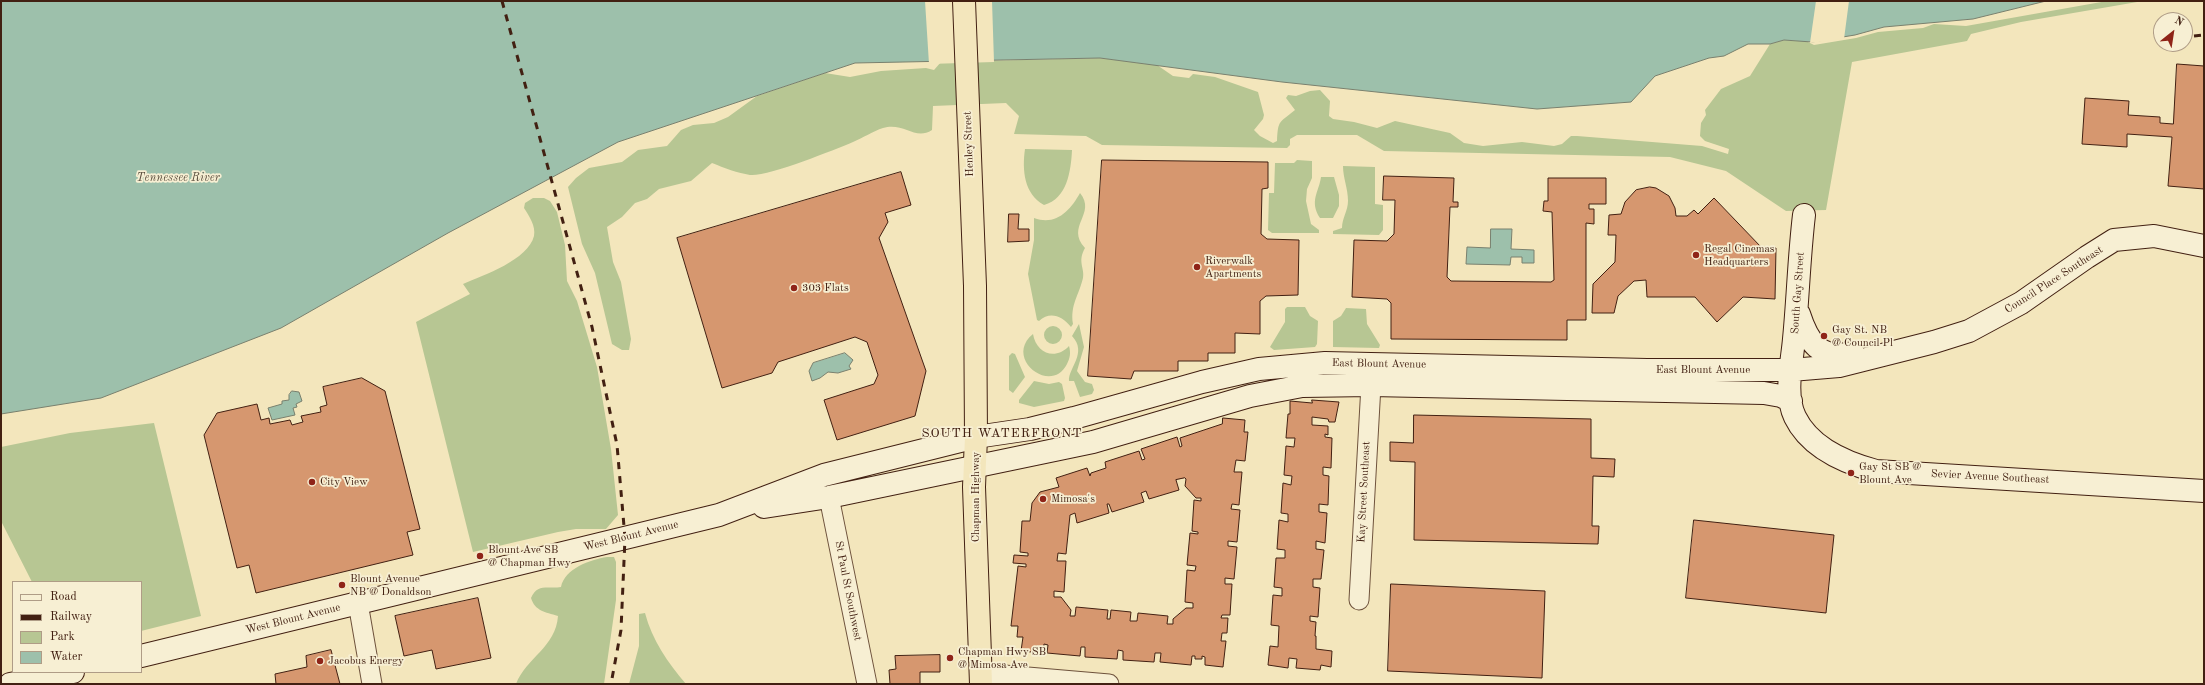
<!DOCTYPE html>
<html>
<head>
<meta charset="utf-8">
<style>
  body { margin:0 }
  #map { position:relative; width:2205px; height:685px; overflow:hidden; background:#f3e6bc; font-family:"Old Standard TT",serif }
  canvas { display:block }
  .frame { position:absolute; inset:0; border:2px solid #422012; pointer-events:none }
  .legend { position:absolute; left:12px; top:581px; width:130px; height:92px; box-sizing:border-box; background:#f7efd3; border:1px solid #af9c86; margin:0; padding:5px 7px; list-style:none; font-size:12px; color:#422012 }
  .legend li { display:flex; align-items:center; gap:8px; height:20px }
  .legend b { width:20px; border:1px solid #af9c86 }
  .north { position:absolute; left:2153px; top:12px; width:40px; height:40px; box-sizing:border-box; background:#f7efd3; border:1px solid #af9c86; border-radius:50%; rotate:30deg; font-size:11px; font-weight:700; line-height:16px; text-align:center; color:#422012 }
  .north::after { content:''; display:block; margin:auto; width:14px; height:18px; background:#8f2418; clip-path:polygon(50% 0,100% 100%,50% 72%,0 100%) }
</style>
</head>
<body>
<div id="map">
<canvas width="2205" height="685"></canvas>
<div class="frame"></div>
<ul class="legend">
<li><b style="height:5px;background:#f7efd3"></b>Road</li>
<li><b style="height:5px;background:#422012"></b>Railway</li>
<li><b style="height:11px;background:#b7c693"></b>Park</li>
<li><b style="height:11px;background:#9dc0ab"></b>Water</li>
</ul>
<div class="north">N</div>
</div>
<script>
const c = document.querySelector('canvas').getContext('2d');
c.lineJoin = 'round';
function fill(path, color) {
  c.fillStyle = color;
  c.fill(path, 'evenodd');
}
function stroke(path, color, width, dash) {
  c.strokeStyle = color;
  c.lineWidth = width;
  c.lineCap = dash ? 'butt' : 'round';
  c.setLineDash(dash || []);
  c.stroke(path);
}
function write(font, color, halo, rows, align = 'center') {
  c.font = font + ' "Old Standard TT",serif';
  c.lineWidth = 3.5;
  c.setLineDash([]);
  c.textBaseline = 'middle';
  c.strokeStyle = halo;
  c.fillStyle = color;
  for (const [text, x, y, turn = 0] of rows) {
    c.save();
    c.translate(x, y);
    c.rotate((+turn || 0) * Math.PI / 180);
    c.textAlign = isNaN(turn) ? turn : align;
    if (halo) c.strokeText(text, 0, 0);
    c.fillText(text, 0, 0);
    c.restore();
  }
}
const green = new Path2D(`
  M2107 1H2143L2021 22 1971 34 1967 41 1852 62 1826 210 1786 211 1726 171 1670 157 1384 151 1357 135H1297L1290 139V145L1287 148 1102 145 1086 136 1014 134 1019 116 1006 103 933 106 932 130C915 141 904 122 883 128 873 131 863 138 853 142 834 150 767 177 750 175 738 173 724 168 712 163L691 181 659 189 647 199 635 203 622 217 607 227 613 262 621 282 631 339 629 350H622L612 344 595 273 582 244 568 187 576 178 589 168 622 162 638 150 667 146 681 130 693 125 714 123 728 117 757 96 825 73 850 77 881 71 926 68 934 70 941 62 1100 58 1157 65 1173 76 1189 78 1193 74 1215 77 1258 92 1264 115 1263 119 1254 130 1260 136 1273 143 1277 141C1278 120 1279 123 1295 110L1286 98 1288 95 1296 96 1310 91 1320 90 1330 101 1329 116 1333 119 1354 122 1377 128 1395 121 1450 133 1464 143 1483 146 1522 142 1554 146 1562 144 1571 136H1577L1702 146 1728 154 1729 149 1705 141 1700 136 1701 123 1706 115 1705 110 1721 89 1750 76 1770 44 1784 40 1806 41 1814 45 1856 38 1878 32 1923 28 1934 24 1966 26Z
  M1025 149 1072 150C1071 171 1067 199 1044 205 1024 194 1022 170 1025 149Z
  M1297 160 1312 161V178L1307 189 1306 201 1311 224 1319 230V233H1272L1268 230 1269 193H1274L1275 163H1294Z
  M1343 166 1375 167V204L1383 205V230L1379 235 1333 234V231L1342 228C1342 218 1348 211 1348 201 1348 188 1343 178 1343 166Z
  M1321 177H1334L1339 195V206L1333 218H1320C1309 201 1319 192 1321 177Z
  M1080 193C1097 214 1065 226 1085 248 1077 262 1085 268 1083 278 1079 295 1070 305 1073 324L1071 327C1062 316 1050 311 1039 321L1037 320 1028 274 1034 240V218C1056 226 1070 211 1080 193Z
  M533 198H544L550 201 557 212 565 245 567 281 577 301 597 367 611 449 618 515 606 529H576L558 532 473 552 416 322 470 294 463 284C484 275 528 260 534 236 536 226 529 216 524 208L525 203Z
  M1287 307H1305L1310 316 1318 321 1317 344 1315 347 1274 350 1270 347 1285 322V309Z
  M1346 308 1366 309 1367 324 1380 345 1379 348 1333 347V321L1341 316Z
  M1079 324 1084 347 1077 371 1085 382 1092 384 1094 390 1092 394 1080 397 1074 381H1069C1068 368 1088 353 1072 336Z
  M1044 335a9 9 0 1 1 18 0a9 9 0 1 1-18 0Z
  M1033 334C1036 353 1055 361 1069 346 1071 353 1070 358 1067 364 1051 396 1003 358 1033 334Z
  M1012 353 1015 354 1025 377 1013 393 1009 390V356Z
  M1034 381 1049 384 1059 382 1062 384 1065 398 1064 401 1034 407 1019 403V400Z
  M154 423 201 616 141 631V582H32L1 521V447L70 433Z
  M607 557H614L616 562V600L604 684H516C526 658 556 647 558 616 545 612 535 611 531 598 537 583 548 589 561 587 565 568 590 560 607 557Z
  M645 613C652 640 668 663 686 684H629L639 646V614Z`);
const water = new Path2D(`
  M1 1H2046L1973 19 1884 27 1855 35 1812 42 1784 40 1770 44H1748L1724 56 1709 58 1655 76 1631 102 1537 109 1282 82 1100 58 855 63 618 142 448 233 281 328 101 398 1 414Z
  M1491 229H1512L1511 249 1534 250V263H1522V257H1511L1510 265 1466 264 1467 247 1490 248Z
  M845 353 853 360 849 366 851 369 838 373 828 372 820 378 812 381 809 371 813 363Z
  M292 391 299 392 302 401 296 404 297 407 293 408 295 415 272 420 268 408 282 404V401L289 400V395Z`);
const pier = new Path2D(`
  M925 1H992L994 62 929 64Z
  M1816 1H1849L1844 39 1810 43Z`);
const building = new Path2D(`
  M2177 64 2204 66V189L2168 186 2172 137 2127 134V147L2082 144 2085 98 2129 101 2128 115 2160 117V123L2173 124Z
  M1102 160 1268 162V188L1262 189 1261 234 1267 239 1299 240 1298 295 1266 296 1260 301V334L1235 333V353H1208V361H1178V371H1134L1131 379 1088 376Z
  M901 172 911 205 885 213 888 222 879 238 926 371 915 416 837 440 824 400 874 384 878 375 867 342 855 337 778 362 772 373 722 388 677 238Z
  M1384 176 1454 178 1453 202H1458V207H1450L1447 277 1451 281 1551 282 1554 280 1552 212 1543 211 1544 201H1548V178H1606V204H1589V209H1594V224L1586 223V320H1567V340L1391 339V303L1387 299 1352 297 1354 240 1387 241 1394 234 1395 200H1383Z
  M1650 187 1656 188 1669 196 1675 208 1676 216H1687L1694 210 1698 214 1714 198 1761 247 1776 248 1775 299 1743 297 1717 322 1695 297H1647L1646 280 1634 281 1618 296 1614 313H1592L1593 284 1615 262 1616 235H1608L1609 215 1621 214 1625 202 1636 190Z
  M1009 214H1019L1018 229H1029V241L1008 242Z
  M362 378 385 391 420 529 407 532 413 555 256 593 249 565 237 568 204 435 217 413 257 404 261 420 269 418 270 424 290 420 292 425 303 422 301 416 321 412 320 407 327 405 323 387Z
  M1312 400 1339 402 1335 422H1329L1328 419 1312 417V425L1328 426V435L1325 434V437L1332 438 1331 468 1323 467V475L1329 476 1328 505 1319 504V512L1327 513 1325 543 1316 541V549L1324 550 1321 579H1313V587L1320 588 1318 617 1310 616V621L1316 622 1315 636H1316V649L1332 651 1331 667 1321 665 1320 670 1296 668 1297 659 1289 658 1288 668 1268 665 1270 646 1278 647 1279 626 1271 625 1273 595 1282 596V588L1274 587 1276 558H1285V550L1277 549 1279 520 1288 522V514L1281 513 1283 483 1291 485 1292 476 1284 475 1286 446 1294 447 1295 438H1286L1288 414H1290V401L1312 403Z
  M1414 415 1591 419V458L1615 459 1614 477 1593 476 1592 526H1599L1598 544 1414 540 1415 462 1390 461V442L1413 443Z
  M1223 418 1245 420 1244 432H1248L1245 461 1236 460 1234 472H1242L1239 505 1232 504 1231 509 1240 510 1237 542 1228 541V546L1237 547 1234 579 1225 578V584H1232L1230 615H1222L1221 618H1228L1227 633H1222L1221 641H1226L1223 667 1205 665V657L1202 656V659H1195V656H1192L1191 665 1160 662 1161 653H1155L1154 662 1123 660V651L1118 650 1117 659 1085 657V647H1081L1080 656 1047 653 1048 645 1044 644 1043 653 1021 651 1023 637H1017L1018 626H1011L1018 566 1026 567V564L1013 563 1014 555 1028 556V553L1020 552 1022 521H1030L1032 503 1040 492 1059 487 1056 478 1087 468 1090 476 1091 473 1106 468 1105 462 1139 451 1142 460 1145 459 1141 449 1177 437 1180 447 1182 446 1180 438 1222 424ZM1185 478 1186 479 1185 486 1196 498H1201V501L1194 500 1192 531 1198 532V534L1190 533 1187 565 1196 566 1195 571 1187 570 1185 602 1193 603V608H1186L1173 619V624H1167L1168 616 1138 613 1137 621H1130L1131 612 1111 610 1110 619H1107L1108 610 1076 607 1075 616H1070L1071 610 1061 597H1054V591L1064 592 1066 561H1057L1058 553 1066 554 1070 515 1075 513 1077 523 1109 513 1107 504H1109L1112 512 1144 502 1141 493 1146 491 1149 499 1179 490 1176 480Z
  M1694 520 1834 535 1826 613 1686 598Z
  M1391 584 1545 591 1542 678 1388 671Z
  M478 598 491 658 436 669 432 650 404 656 395 616Z
  M331 650 340 684H276L275 674 307 667 306 656Z
  M940 655V672H920V684H890L889 670 896 669 895 656Z`);
const street = new Path2D(`
  M829 497 867 684
  M1359 600 1371 385
  M358 603 372 684
  M981 673 1109 684`);
const secondary = new Path2D(`
  M1804 215C1799 257 1798 298 1794 339 1792 363 1784 394 1795 417 1810 448 1846 463 1876 471L2204 491
  M1799 314C1808 342 1820 361 1853 353
  M764 507 829 497 1093 442 1250 396 1302 386 1371 385 1764 393 1781 396 1791 401
  M141 656 719 515 824 475 976 437 1030 429 1074 418 1202 382 1259 369 1325 363 1647 370H1791L1839 366 1934 342 1969 331 2021 303 2087 257 2114 240 2154 236 2204 246
  M10 684 73 672`);
const highway = new Path2D(`
  M964 1 975 286 976 437 974 487 981 684`);
const rail = new Path2D(`
  M502 1 592 327 617 445 625 538 621 630 611 684
  M2194 36 2204 35`);
const markers = [
  [1696,255,4,"#8f2418"],
  [1197,267,4,"#8f2418"],
  [794,288,4,"#8f2418"],
  [1824,336,4,"#8f2418"],
  [1851,473,4,"#8f2418"],
  [312,482,4,"#8f2418"],
  [1043,499,4,"#8f2418"],
  [480,556,4,"#8f2418"],
  [342,585,4,"#8f2418"],
  [950,658,4,"#8f2418"],
  [320,661,4,"#8f2418"]
];
const streetNames = [
  ["Henley Street",969,144,-92],
  ["Council Place Southeast",2054,280,-33],
  ["South Gay Street",1798,293,-86],
  ["East Blount Avenue",1379,364,1],
  ["East Blount Avenue",1703,370],
  ["Sevier Avenue Southeast",1990,477,3],
  ["Kay Street Southeast",1364,492,-87],
  ["Chapman Highway",976,497,-90],
  ["West Blount Avenue",631,536,-14],
  ["St Paul St Southwest",848,591,79],
  ["West Blount Avenue",293,619,-14]
];
const poiNames = [
  ["Regal Cinemas",1704,249],
  ["Headquarters",1704,262],
  ["Riverwalk",1205,261],
  ["Apartments",1205,274],
  ["303 Flats",802,288],
  ["Gay St. NB",1832,330],
  ["@ Council Pl",1832,343],
  ["Gay St SB @",1859,467],
  ["Blount Ave",1859,480],
  ["City View",320,482],
  ["Mimosa's",1051,499],
  ["Blount Ave SB",488,550],
  ["@ Chapman Hwy",488,563],
  ["Blount Avenue",350,579],
  ["NB @ Donaldson",350,592],
  ["Chapman Hwy SB",958,652],
  ["@ Mimosa Ave",958,665],
  ["Jacobus Energy",328,661]
];
const waterNames = [
  ["Tennessee River",178,178]
];
const quarterNames = [
  ["SOUTH WATERFRONT",1002,434]
];
fill(green, '#b7c693');
fill(water, '#9dc0ab');
stroke(water, '#79806e', 1);
fill(pier, '#f3e6bc');
fill(building, '#d6976f');
stroke(building, '#422012', 1);
stroke(street, '#6e523c', 21);
stroke(secondary, '#422012', 24);
stroke(highway, '#422012', 24);
stroke(street, '#f7efd3', 19);
stroke(secondary, '#f7efd3', 22);
stroke(highway, '#f3e6bc', 22);
stroke(rail, '#422012', 3, [7, 7]);
for (const [x, y, r, color] of markers) {
  const dot = new Path2D();
  dot.arc(x, y, r, 0, 2 * Math.PI);
  c.fillStyle = color;
  c.fill(dot);
  stroke(dot, '#f7efd3', 1.5);
}
write('11px', '#422012', '#f7efd3', streetNames);
write('11px', '#422012', '#f7efd3', poiNames, 'left');
write('italic 12px', '#5d5040', '#f7efd3', waterNames);
c.letterSpacing = '1px';
write('13px', '#422012', '#f7efd3', quarterNames);
c.letterSpacing = '0px';
</script>
</body>
</html>
